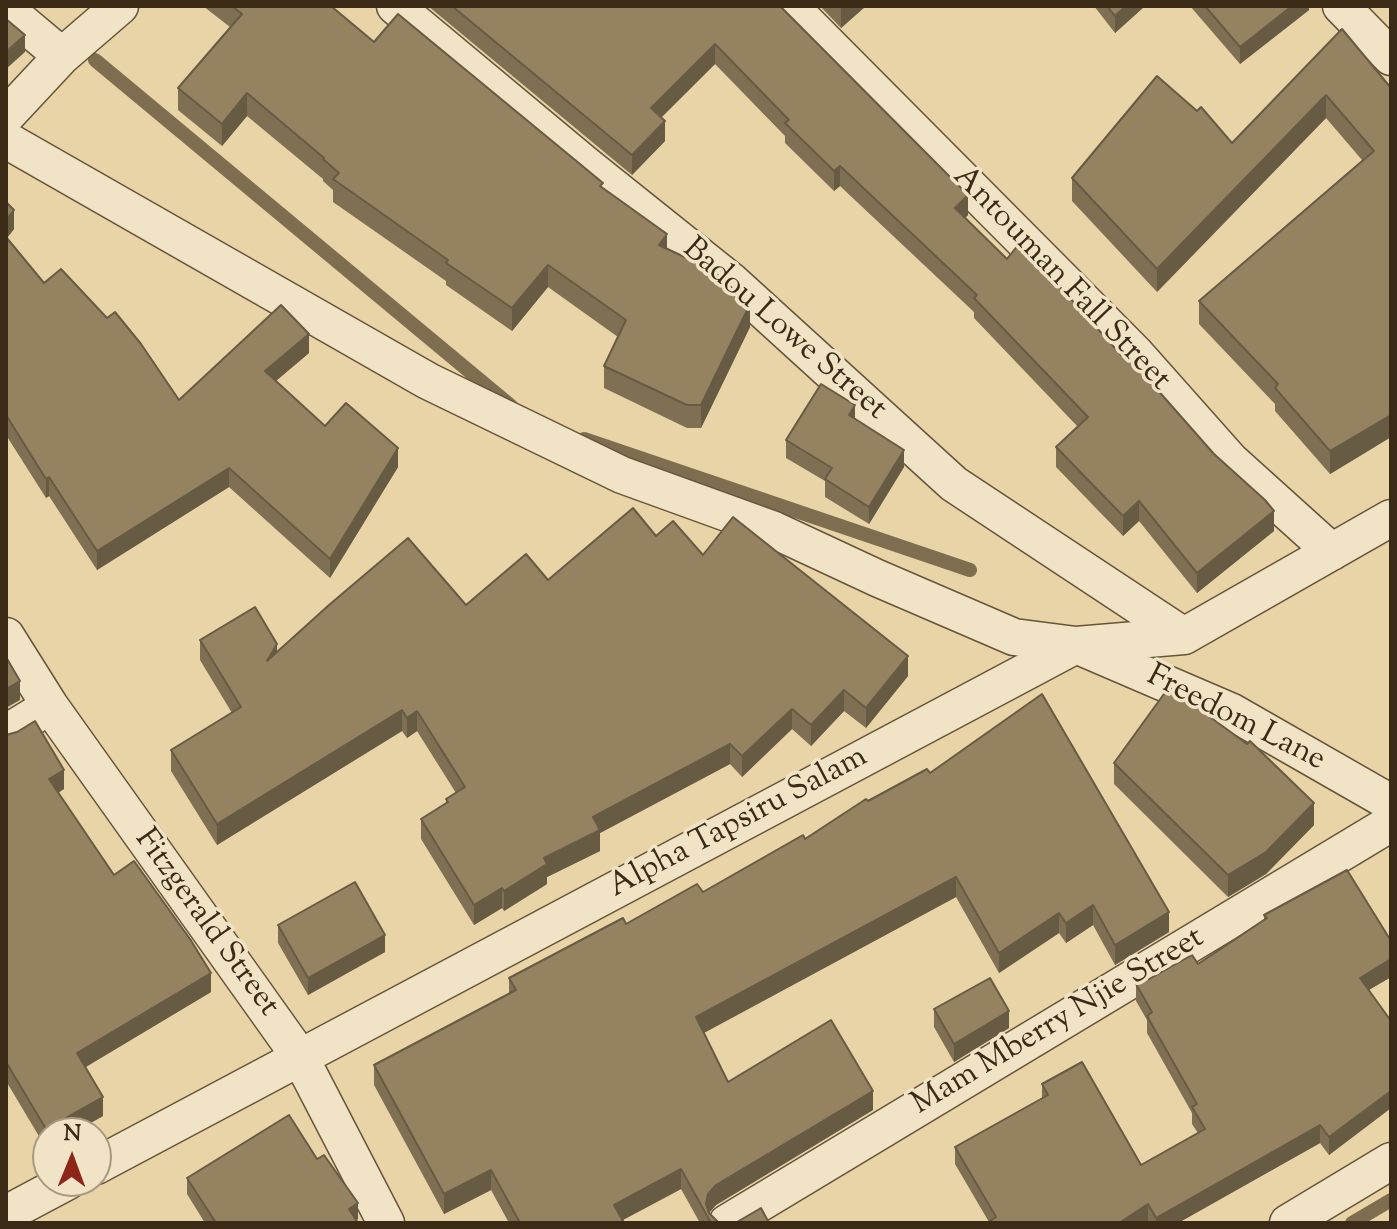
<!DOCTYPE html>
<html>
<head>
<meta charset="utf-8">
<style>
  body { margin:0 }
  #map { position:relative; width:1397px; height:1229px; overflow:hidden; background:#e8d4a7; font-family:"Sorts Mill Goudy",serif }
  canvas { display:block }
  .frame { position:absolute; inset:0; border:8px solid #3b2a16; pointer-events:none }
  .north { position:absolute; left:32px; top:1117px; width:80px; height:80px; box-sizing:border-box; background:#f0e3c6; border:2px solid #a89980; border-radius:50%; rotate:1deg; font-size:22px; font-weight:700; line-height:32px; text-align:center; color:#3b2a16 }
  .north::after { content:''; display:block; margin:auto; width:28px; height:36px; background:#8f2418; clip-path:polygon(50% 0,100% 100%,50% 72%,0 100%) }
</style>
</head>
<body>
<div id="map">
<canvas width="1397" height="1229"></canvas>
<div class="frame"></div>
<div class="north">N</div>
</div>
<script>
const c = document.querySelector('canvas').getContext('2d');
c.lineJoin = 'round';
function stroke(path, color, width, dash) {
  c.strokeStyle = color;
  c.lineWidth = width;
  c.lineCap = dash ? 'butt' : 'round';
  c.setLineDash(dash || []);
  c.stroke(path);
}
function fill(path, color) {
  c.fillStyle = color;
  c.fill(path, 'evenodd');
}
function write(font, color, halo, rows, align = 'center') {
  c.font = font + ' "Sorts Mill Goudy",serif';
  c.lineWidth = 7;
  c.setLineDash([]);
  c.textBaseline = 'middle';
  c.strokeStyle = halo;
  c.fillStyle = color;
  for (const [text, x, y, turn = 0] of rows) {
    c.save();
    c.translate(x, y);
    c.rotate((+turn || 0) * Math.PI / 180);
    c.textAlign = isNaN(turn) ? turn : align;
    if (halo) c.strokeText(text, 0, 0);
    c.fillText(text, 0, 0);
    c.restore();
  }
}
const stream = new Path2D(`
  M95 60 511 406
  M584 439 970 570
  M1352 1223 1391 1200`);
const street = new Path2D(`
  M395 6 586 165 731 281 954 484 1184 636
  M790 6 1135 353 1230 460 1332 552
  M1341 6 1391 57
  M6 9 62 56
  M6 116 62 56 120 6
  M6 140 428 381 622 475 774 530 877 578 1014 637 1076 645 1232 712 1391 803
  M6 636 50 706 300 1057 386 1223
  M6 733 50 706
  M96 1166 1076 645 1184 636 1391 518
  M6 1214 68 1181
  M727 1223 1391 823
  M1288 1223 1391 1161`);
const wall = new Path2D(`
  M203 6H331L374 42 603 188 750 327 701 428H687L604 388V366L618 337 548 287 512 331 446 285V281L333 202V190L323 181V179L247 116 222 146 178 110V88L230 27Z
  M428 6H780L968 215 965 218 1274 531 1197 593 1139 521 1123 536 1056 467V447L1078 427 974 318V312L840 186 834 191 785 143V136L715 64 661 117 665 141 632 175Z
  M820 6H866L841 28Z
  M1094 6H1145L1115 33Z
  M1190 6H1309V10L1240 64Z
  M1342 29 1391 88V437L1330 474 1275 411V404L1199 324V301L1362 160 1326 118 1157 292 1072 201V178L1232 143Z
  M6 202 14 229 7 238 44 283 179 400 309 353 276 381 325 426 398 467 330 578 229 487 97 570 49 496 46 498 6 435Z
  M855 418 904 467 869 524 825 497V481L786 458V440Z
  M656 536 703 555 908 676 866 728 844 711 811 746 792 729 742 777 730 764 600 833V851L547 877V884L504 911 502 908 474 925 421 839V819L446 803V799L456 793 417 731 407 738 402 731 217 845 171 771V750L232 713 200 660V640L277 652 466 605 548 580Z
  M6 735 64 789 58 793 114 875 211 992 86 1067 103 1116 46 1148 6 1081Z
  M1114 763 1314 825 1266 874 1228 897 1114 784Z
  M930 773 1169 932 1115 965 1093 925 1066 943 1059 933 999 973 956 897 704 1033 728 1082 873 1110 716 1205 709 1213 718 1222 723 1223H700L681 1189 623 1220 624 1223H509L491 1190 444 1214 374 1085V1065L509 994V978L626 924 703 892 805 839 868 801Z
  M1264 915 1391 941V977L1369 990 1391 1021V1108L1329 1155 1320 1143 1178 1223H1149L1148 1221 1146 1223H987L989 1222 955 1164V1147L1042 1098V1084L1141 1165 1198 1133 1192 1124V1113L1147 1033V1020L1136 1001V984L1198 964 1264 919Z
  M278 925 385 952 308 995 278 943Z
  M934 1009 1009 1028 954 1062 934 1027Z
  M317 1159 358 1219 356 1220 358 1223H205L187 1194V1178Z`);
const shadedWall = new Path2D(`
  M844 6H866L841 28V8Z
  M1126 6H1145L1115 33V16Z
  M1292 6H1309V10L1240 64V47Z
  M25 35V52L6 69V52Z
  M715 44V64L651 128V108Z
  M247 93V116L222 146V124Z
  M1326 95V118L1157 292V269Z
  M665 121V141L632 175V155Z
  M840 166V186L834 191V171Z
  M968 195V215L955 228V208Z
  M14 210V229L6 239V220Z
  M667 234V256L659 245Z
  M548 265V287L512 331V308Z
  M750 304V327L701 428V405Z
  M309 334V353L265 390V371Z
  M855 405V422L849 415Z
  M1391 415V437L1330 474V451Z
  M398 448V467L330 578V559Z
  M904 450V467L869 524V507Z
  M229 468V487L97 570V551Z
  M49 477V496L46 498V479Z
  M1139 501V521L1123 536V516Z
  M1274 511V531L1197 593V573Z
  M277 644V664L267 661Z
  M908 656V676L866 728V708Z
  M20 681V700L6 708V689Z
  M844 690V711L811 746V725Z
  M792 709V729L742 777V756Z
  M402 710V731L217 845V824Z
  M417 711V731L407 738V718Z
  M730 744V764L600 833V851L547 877V884L504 911V891L593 817Z
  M64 770V789L49 798V779Z
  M1314 803V825L1266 874 1228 897V875Z
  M956 877V897L696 1037V1017Z
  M502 888V908L474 925V905Z
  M1093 905V925L1066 943V923Z
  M1169 912V932L1115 965V945Z
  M1059 913V933L999 973V953Z
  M385 935V952L308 995V978Z
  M1391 959V977L1360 995V978Z
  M211 973V992L77 1072V1053Z
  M1009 1011V1028L954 1062V1044Z
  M873 1091V1110L716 1205 708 1214 706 1204 708 1194 716 1185Z
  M1391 1091V1108L1329 1155V1137Z
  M103 1097V1116L72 1133H48V1147L46 1148V1129Z
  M1320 1125V1143L1178 1223H1156V1218Z
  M681 1169V1189L617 1223 614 1205Z
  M491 1170V1190L444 1214V1194Z
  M358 1203V1219L353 1223 349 1209Z
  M1148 1204V1221L1146 1223H1119Z`);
const building = new Path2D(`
  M232 6H331L374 42 398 14 603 183 600 186 667 234 659 245 712 270 750 304 701 405H687L604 366 626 320 548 265 512 308 446 263 448 260 333 179 339 173 323 159 324 158 247 93 222 124 178 88 242 14Z
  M452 6H780L968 195 955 208 1007 259 1018 245 1060 287 1122 356 1125 353 1214 454 1265 500 1274 511 1197 573 1139 501 1123 516 1056 447 1088 417 974 298 977 295 840 166 834 171 785 123 789 120 715 44 651 108 665 121 632 155Z
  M1107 6H1126L1115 16Z
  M1205 6H1292L1240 47Z
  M6 19 25 35 6 52Z
  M1342 29 1391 88V415L1330 451 1275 388 1278 384 1199 301 1374 151 1326 95 1157 269 1072 178 1157 76 1197 111 1201 107 1232 143Z
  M6 202 14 210 6 220Z
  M6 237 44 283 61 269 107 318 115 312 141 344 179 400 281 305 309 334 265 371 325 426 346 403 398 448 330 559 229 468 97 551 49 477 46 479 6 415Z
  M821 384 855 405 849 415 904 450 869 507 825 479 832 468 786 440Z
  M633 508 656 536 673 521 703 555 733 517 908 656 866 708 844 690 811 725 792 709 742 756 730 744 593 817 600 830 544 858 547 864 504 891 502 888 474 905 421 819 448 802 446 799 465 787 417 711 407 718 402 710 217 824 171 750 241 707 200 640 255 607 277 644 267 661 329 605 408 538 466 605 526 554 548 580Z
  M6 657 20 681 6 689Z
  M1169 687 1247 744 1250 741 1314 803 1266 852 1228 875 1114 763Z
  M1042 694 1169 912 1115 945 1093 905 1066 923 1059 913 999 953 956 877 696 1017 728 1082 831 1020 873 1091 716 1185 708 1194 706 1204 709 1213 718 1222 723 1223H711L681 1169 614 1205 624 1223H520L491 1170 444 1194 374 1065 516 990 509 978 623 918 626 924 697 884 703 892 803 835 805 839 866 799 868 801 927 769 930 773Z
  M35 721 64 770 49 779 114 875 134 861 190 939 211 973 77 1053 103 1097 46 1129 6 1062V934L7 933 6 931V735L17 732Z
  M1347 870 1391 941V959L1360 978 1391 1021V1091L1329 1137 1320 1125 1156 1218 1148 1204 1119 1223H987L996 1217 955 1147 1048 1095 1042 1084 1082 1062 1141 1165 1205 1129 1192 1107 1197 1104 1147 1016 1152 1012 1136 984 1147 977 1142 983 1192 955 1198 964 1267 918 1264 915Z
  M355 882 385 935 308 978 278 925Z
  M990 978 1009 1011 954 1044 934 1009Z
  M289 1115 317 1159 324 1155 358 1203 349 1209 358 1223H216L187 1178Z
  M761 1208 769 1223H732L737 1222Z`);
const streetNames = [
  ["Antouman Fall Street",1060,280,46],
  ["Badou Lowe Street",783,331,41],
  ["Freedom Lane",1235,720,27],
  ["Alpha Tapsiru Salam",739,824,-28],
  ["Fitzgerald Street",205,924,54],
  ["Mam Mberry Njie Street",1059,1023,-31]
];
stroke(stream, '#7f6d50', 14);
stroke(street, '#66543a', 39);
stroke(street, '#f0e3c6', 36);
fill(wall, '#807053');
fill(shadedWall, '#685b44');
fill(building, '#958261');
stroke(building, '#685b44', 2);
write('32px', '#3b2a16', '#f0e3c6', streetNames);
</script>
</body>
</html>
